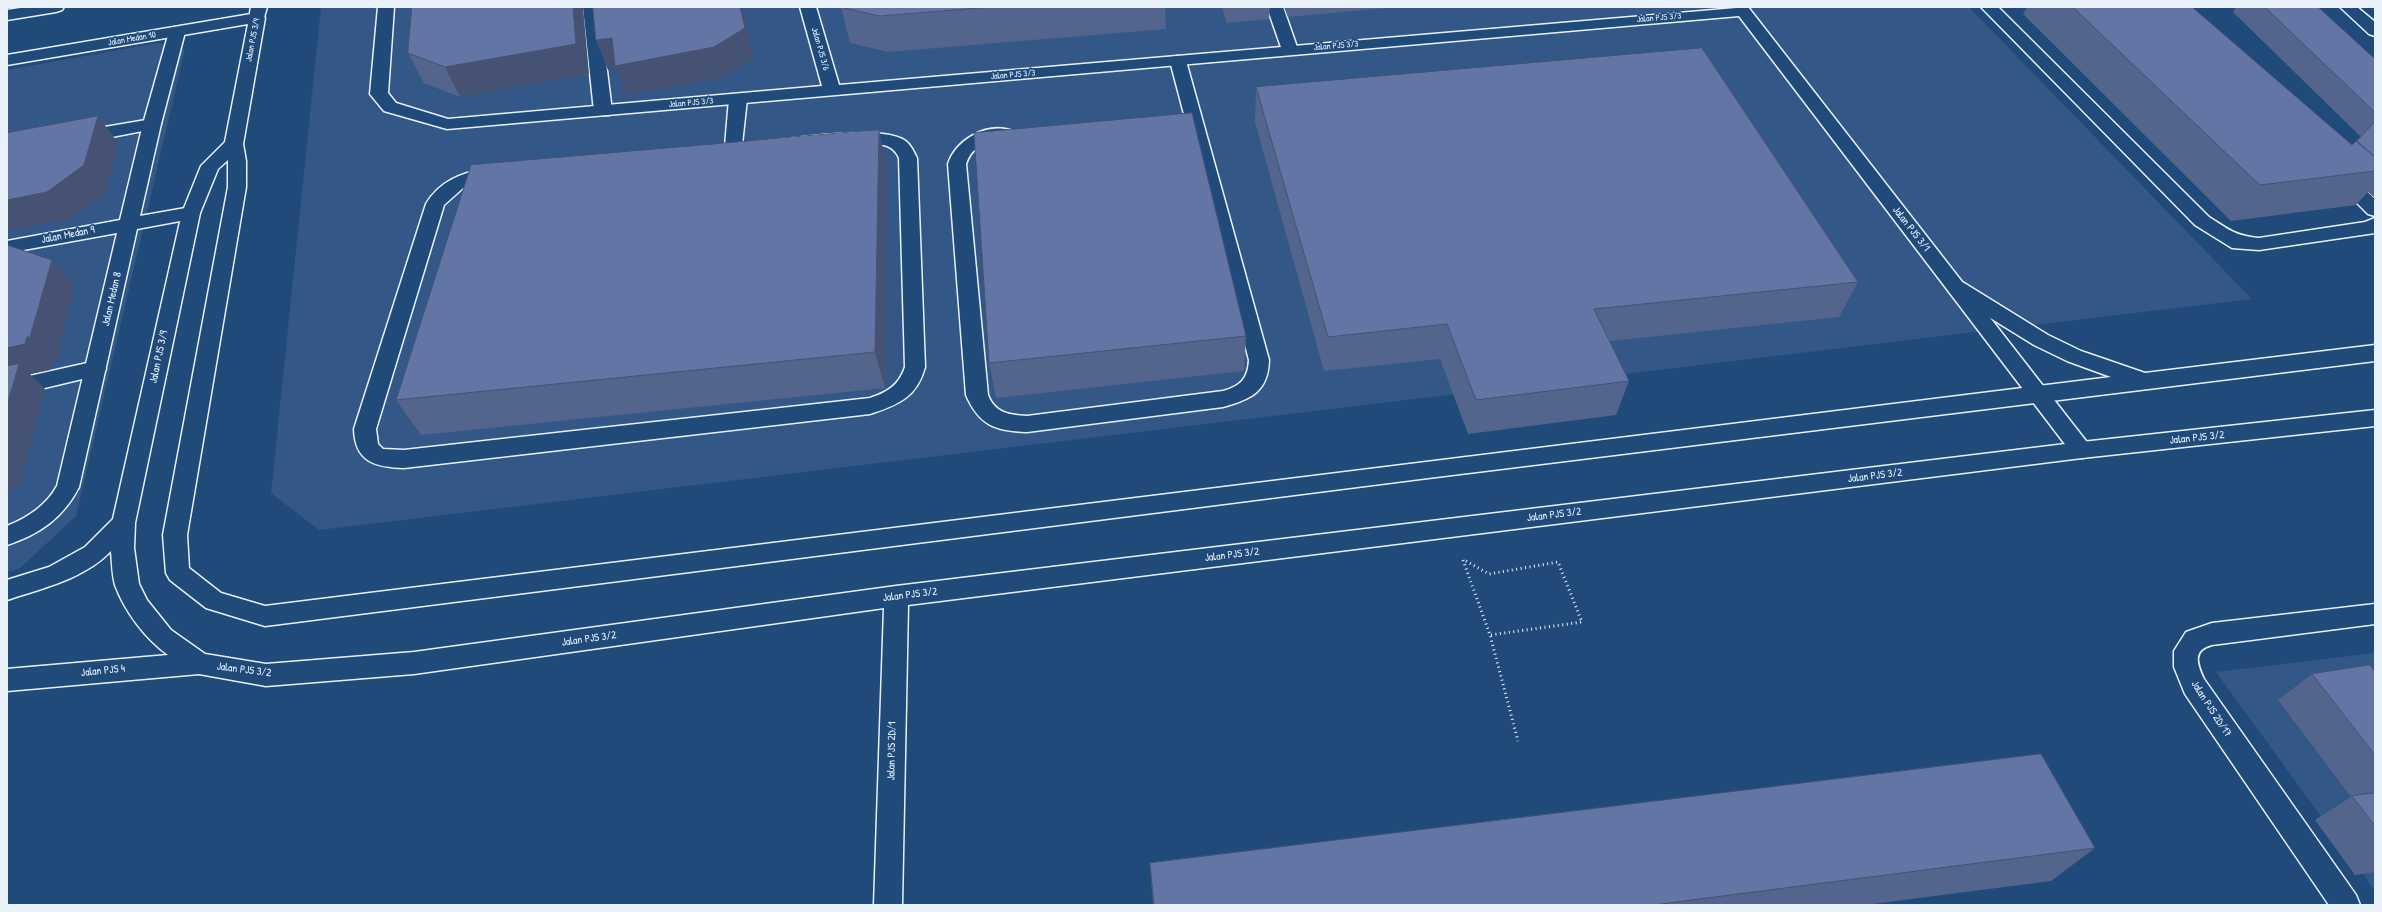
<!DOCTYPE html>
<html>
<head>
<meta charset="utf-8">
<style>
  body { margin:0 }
  #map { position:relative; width:2382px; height:912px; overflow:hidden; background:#1f4a7a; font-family:"Patrick Hand",sans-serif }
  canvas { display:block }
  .frame { position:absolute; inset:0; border:8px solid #e8f1f8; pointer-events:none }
</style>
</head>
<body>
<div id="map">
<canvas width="2382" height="912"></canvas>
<div class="frame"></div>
</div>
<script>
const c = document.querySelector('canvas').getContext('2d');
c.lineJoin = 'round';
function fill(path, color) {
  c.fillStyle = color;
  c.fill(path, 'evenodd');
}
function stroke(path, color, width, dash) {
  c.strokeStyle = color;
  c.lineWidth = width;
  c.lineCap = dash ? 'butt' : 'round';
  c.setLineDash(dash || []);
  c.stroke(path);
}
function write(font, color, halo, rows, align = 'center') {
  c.font = font + ' "Patrick Hand",sans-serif';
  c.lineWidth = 3.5;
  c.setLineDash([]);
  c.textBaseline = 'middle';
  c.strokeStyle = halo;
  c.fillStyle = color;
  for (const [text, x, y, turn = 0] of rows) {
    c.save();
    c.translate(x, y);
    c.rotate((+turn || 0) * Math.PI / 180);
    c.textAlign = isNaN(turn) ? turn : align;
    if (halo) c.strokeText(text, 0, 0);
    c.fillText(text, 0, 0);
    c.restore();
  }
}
const built = new Path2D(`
  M321 7H1969L2252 299 319 530 271 493Z
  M157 43 185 49 76 516 19 569 7 572V70Z
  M2375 653V891L2216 672Z`);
const path = new Path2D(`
  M1463 560 1490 635 1518 741
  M1466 561 1489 574 1558 562 1582 622 1490 635`);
const lane = new Path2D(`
  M583 7H599L612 111 609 115H597L594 111Z
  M1267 7H1283L1298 50 1296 54H1284L1282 50Z
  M1981 7H1998L2209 217C2228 229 2235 236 2259 238L2365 222 2375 218V233L2259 250 2232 248 2195 225Z
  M1178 56 1184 57 1186 61 1269 360C1268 392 1251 399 1223 407L1027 432C995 431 979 425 966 395L948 164C956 140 985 123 1010 130L1013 134 1010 138C991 143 973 142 966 164L988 395C995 413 1009 415 1027 416L1223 391C1241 386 1248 378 1249 360L1170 61 1172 57Z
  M738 94 744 95 747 99 742 144C778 141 871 125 900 138 909 141 913 150 917 158L925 367C917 397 898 405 870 414L404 468C375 467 355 462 354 429L426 204C440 181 460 174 485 168L725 146 729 99 732 95ZM868 144C882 144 893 144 899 158L905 367C899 385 888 392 870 398L404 450 383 449 378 444 376 429 444 205 463 188 485 180Z
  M152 119 158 120 161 124 158 128 81 143 75 141 72 137 75 133 81 131Z
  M2342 172 2348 174 2375 199V216L2368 214 2336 182 2333 178 2336 174Z
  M96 361 103 364 106 369 103 374 7 397V381Z
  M2375 604V624L2212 645C2192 650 2197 664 2204 679L2356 895 2360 905H2329L2185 694 2174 667V651L2186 632 2212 623Z`);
const street = new Path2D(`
  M27 7H64L62 10 56 12 7 20V10Z
  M251 7H267L263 21H251L249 18Z
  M378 7H394L388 93 396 103 448 119 822 86 800 7H816L839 85 1748 7 2093 450 2090 456 2082 458 2074 456 1739 16 447 129 384 111 370 94Z
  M2340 7H2357L2375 22V36L2369 34Z
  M177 27 183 29 185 32 161 124 140 216 191 207 198 209 200 213 198 217 191 219 137 229 79 487C63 518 40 534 7 545V526C27 518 46 506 57 486L117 233 7 253V241L120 220 143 124 169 32 171 29Z`);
const secondary = new Path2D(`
  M257 13 263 15 265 18 243 144 246 161V187L187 535 189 568 221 593 265 606 2111 377 2067 361 2034 345 1950 293 1947 288 1950 283 1957 281 1964 283 2048 335 2081 351 2145 373 2375 345V361L1428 478 265 626 206 608 170 580 166 573 163 535 228 187V160L218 169 200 213 135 523 134 548 139 584 147 600 171 630 205 654 266 664 414 652 896 586 2082 442 2375 410V426L2082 458 908 605 902 905H874L884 608 414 674 266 686 199 674 7 691V669L168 655C145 638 125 612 115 585 112 574 112 562 111 551 84 579 43 588 7 600V580L49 567 85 547 113 519 182 213 201 166 225 142 248 24 7 65V55Z`);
const wall = new Path2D(`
  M841 7H1165L1166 29 888 52 850 43Z
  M1222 7H1270L1269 19 1227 23Z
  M1284 7H1397L1288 17Z
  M2027 7H2192L2352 145 2361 137 2233 12 2236 7H2318L2375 59V198L2368 192 2356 205 2231 221 2023 14Z
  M408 53 589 74 460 97 424 83Z
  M1256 87 1858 282 1839 317 1610 341 1629 381 1616 415 1468 434 1440 359 1324 371 1255 122Z
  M887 167 885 388 421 435 396 400Z
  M1246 336 1244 371 996 398 989 363Z
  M2375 672V872L2355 875 2315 820 2351 797 2278 700 2312 674Z
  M2095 848 2051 881 1865 905H1153L1150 863Z`);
const shadedWall = new Path2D(`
  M573 7H583L589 74 460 97 445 67Z
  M740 7H742L754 58 724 77 627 95 616 69 608 70 596 40Z
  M98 116 118 143 106 192 70 219 7 231V200Z
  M879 130 887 167 885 388 875 352Z
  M52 260 75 286 56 363H52L50 370 30 374 45 389 20 484 7 495V348Z`);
const building = new Path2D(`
  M412 7H573L576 44 445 67 408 53Z
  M593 7H740L745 28 714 47 615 66 612 38 596 40Z
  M841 7H991L880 16Z
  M2073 7H2192L2352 145 2356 141 2375 157V171L2260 185Z
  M2265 7H2318L2375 59V112Z
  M1702 48 1858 282 1594 309 1629 381 1476 400 1447 324 1328 337 1256 87Z
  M1192 113 1246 336 989 363 974 133Z
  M98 116 84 165 47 192 7 200V133Z
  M2375 122V157L2357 141Z
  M879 130 875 352 396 400 471 165Z
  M7 245 52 260 30 337H27L25 344 7 348Z
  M19 364 7 405V366Z
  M2370 665 2375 672V755L2312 674Z
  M2041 754 2095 848 1653 905H1154L1150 863Z
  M2375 793V826L2352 796Z`);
const farStreetnames = [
  ["Jalan PJS 3/3",1659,18,-5],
  ["Jalan Medan 10",132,39,-10],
  ["Jalan PJS 3/9",253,40,-79],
  ["Jalan PJS 3/3",1336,46,-5],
  ["Jalan PJS 3/6",820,49,74],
  ["Jalan PJS 3/3",1013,75,-5],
  ["Jalan PJS 3/3",691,103,-5]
];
const streetNames = [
  ["Jalan PJS 3/1",1911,229,52],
  ["Jalan Medan 9",68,235,-11],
  ["Jalan Medan 8",112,299,-77],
  ["Jalan PJS 3/9",159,357,-78],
  ["Jalan PJS 3/2",2197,438,-6],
  ["Jalan PJS 3/2",1875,476,-7],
  ["Jalan PJS 3/2",1554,515,-7],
  ["Jalan PJS 3/2",1232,555,-7],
  ["Jalan PJS 3/2",910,595,-7],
  ["Jalan PJS 3/2",589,639,-8],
  ["Jalan PJS 3/2",244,670,7],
  ["Jalan PJS 4",103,671,-6],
  ["Jalan PJS 2D/17",2211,709,57],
  ["Jalan PJS 2D/1",892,751,-89]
];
fill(built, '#335787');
stroke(lane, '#e8f1f8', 3);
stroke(street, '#e8f1f8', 3);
stroke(secondary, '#e8f1f8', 3);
stroke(path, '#e8f1f8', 3, [1, 3.5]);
fill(lane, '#1f4a7a');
fill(street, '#1f4a7a');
fill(secondary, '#1f4a7a');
fill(wall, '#54658d');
fill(shadedWall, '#455273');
fill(building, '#6275a4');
stroke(building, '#455273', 1);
write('9px', '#e8f1f8', '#1f4a7a', farStreetnames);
write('11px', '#e8f1f8', '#1f4a7a', streetNames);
</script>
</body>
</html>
